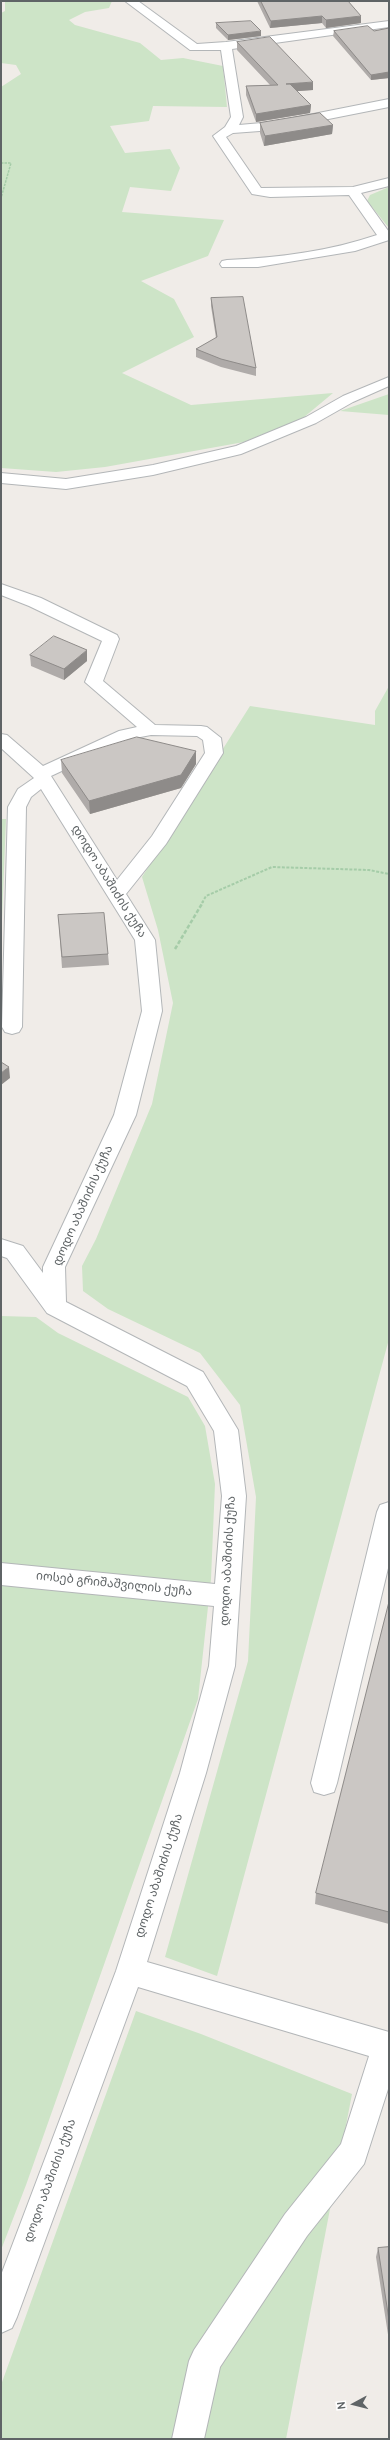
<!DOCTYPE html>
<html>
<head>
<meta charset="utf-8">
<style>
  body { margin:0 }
  #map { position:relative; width:390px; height:2440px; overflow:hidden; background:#f0ece8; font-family:Overpass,sans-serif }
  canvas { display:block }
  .frame { position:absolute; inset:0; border:2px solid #5f6466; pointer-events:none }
  .north { position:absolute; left:334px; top:2384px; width:40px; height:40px; -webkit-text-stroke:3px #fff; paint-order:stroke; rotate:263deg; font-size:11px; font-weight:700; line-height:16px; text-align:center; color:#5f6466 }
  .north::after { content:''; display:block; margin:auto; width:14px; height:18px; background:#5f6466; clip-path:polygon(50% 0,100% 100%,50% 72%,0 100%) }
</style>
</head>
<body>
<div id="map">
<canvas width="390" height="2440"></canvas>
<div class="frame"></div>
<div class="north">N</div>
</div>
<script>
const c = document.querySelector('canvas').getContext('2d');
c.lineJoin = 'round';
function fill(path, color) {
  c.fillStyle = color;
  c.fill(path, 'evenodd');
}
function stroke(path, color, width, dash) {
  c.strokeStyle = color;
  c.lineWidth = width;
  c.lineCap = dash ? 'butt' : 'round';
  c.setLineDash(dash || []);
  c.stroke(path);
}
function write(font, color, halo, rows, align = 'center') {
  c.font = font + ' Overpass,"Noto Sans Georgian",sans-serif';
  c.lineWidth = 3.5;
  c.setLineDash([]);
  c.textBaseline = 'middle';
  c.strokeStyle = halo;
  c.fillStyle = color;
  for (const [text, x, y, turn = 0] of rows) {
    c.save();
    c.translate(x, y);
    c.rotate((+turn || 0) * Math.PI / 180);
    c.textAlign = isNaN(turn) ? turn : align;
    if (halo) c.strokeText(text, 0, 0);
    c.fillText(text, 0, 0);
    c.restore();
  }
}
const green = new Path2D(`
  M5 1H112L109 8 85 12 69 20 75 25 140 43 161 60 183 58 223 66 227 107 153 106 149 121 110 126 125 153 170 149 180 168 171 191 130 187 122 212 224 220 208 256 141 281 174 299 194 337 122 373 191 405 333 393 303 418 244 442 105 467 56 472 1 468V87L21 74 16 65 1 63V13L5 11Z
  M389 187V228L367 201 370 195Z
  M389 394V415L340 411Z
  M389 686V1339L217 1976 165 1957 248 1661 256 1497 240 1405 200 1353 108 1309 83 1291 82 1266 96 1239 152 1104 173 1003 158 930 142 877 250 706 375 725V711Z
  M1 819H6L1 945Z
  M1 1316 36 1317 58 1333 188 1397 205 1426 215 1484 211 1579 198 1699 26 2185 1 2250Z
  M136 2011 201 2034 352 2094 286 2439H1V2385Z`);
const pathFar2 = new Path2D(`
  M1 163H11L1 198`);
const pathFar1 = new Path2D(`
  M202 903 206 896 272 867 369 870 389 874`);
const path = new Path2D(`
  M175 949 203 902`);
const minor = new Path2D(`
  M125 1H138L197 44 226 42 389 21V27L232 49 243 117 239 125 273 122 389 99V107L273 130 233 133 226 137 261 188 353 187 389 178V186L361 193 389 232V240L355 251 258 267H222L220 264 222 261 227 260C277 258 330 251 377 235L349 195 270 197 252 194 213 136 225 127 231 117 221 50H190Z
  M389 377V386L353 402 316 423 241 454 153 475 66 489 1 483V473L66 479 153 465 236 446 306 417 343 396Z
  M1 584 41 598 117 635 119 639 103 681 155 725 201 726 207 727 221 738 223 753 166 844 126 894 155 940 162 1011 136 1115 65 1267 66 1302 203 1372 238 1430 246 1496 235 1666 206 1773 147 1962 389 2032V2086L364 2164 307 2236 220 2367 204 2439H172L189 2361 194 2350 285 2214 341 2144 369 2056 138 1987 17 2317 12 2328 1 2333V2275L116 1971 180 1773 209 1666 214 1606 1 1585V1563L215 1584 222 1496 214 1431 187 1386 47 1313 7 1258 1 1256V1239L23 1246 43 1273V1267L114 1115 142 1011 135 940 41 789 31 797 26 807 22 1027 19 1032 12 1034 5 1032 2 1027 8 807 18 789 34 778 1 748V734L7 735 43 766 119 731 137 727 85 682 102 641 29 606 1 595ZM151 735 197 736 203 740 205 753 152 836 117 880 51 776 130 739Z
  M389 1502V1564L337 1783 334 1792 324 1795 314 1792 311 1783 377 1512 380 1505Z`);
const wall = new Path2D(`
  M257 1H348L361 23 326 28 322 23 270 28Z
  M216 23 261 36 228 40 216 28Z
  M389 28V78L371 80 333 36 334 31H374Z
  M237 42 313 90 297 91 311 105 310 113 256 122 246 95V86L270 85 237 50Z
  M260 123 333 125 332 134 264 146 260 133Z
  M211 298 256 368V376L221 367 196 357V349L216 338 211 306Z
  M30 655 87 661 64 680 31 666Z
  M196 751V764L181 788 90 814 62 773 61 760Z
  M59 926 108 954 109 965 62 968Z
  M389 1602V1924L315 1904 316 1893Z
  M389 2247V2341L376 2257 378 2248Z`);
const shadedWall = new Path2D(`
  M322 16V23L270 28 271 21Z
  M361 16V23L326 28V20Z
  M261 31V36L228 40V35Z
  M389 72V78L371 80V75Z
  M313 82V90L285 92 286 84Z
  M311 105 310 113 256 122V114Z
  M333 125 332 134 264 146 265 136Z
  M87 650V661L64 680V669Z
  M196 751V764L181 788 90 814 89 801Z
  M9 1067 10 1078 1 1085V1073Z`);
const building = new Path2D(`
  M261 1H348L361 16 326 20 322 16 271 21Z
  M251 21 261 31 228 35 216 23Z
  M368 26 374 31 389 28V72L371 75 334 31Z
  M270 37 313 82 286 84H290L311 105 256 114 246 86 278 85 237 42Z
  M320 113 333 125 265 136 260 123Z
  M243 297 256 368 221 359 196 349 217 337 211 298Z
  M54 636 87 650 64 669 30 655Z
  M137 737 196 751 181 775 89 801 61 760Z
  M104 913 108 954 62 957 58 915Z
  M1 1062 9 1067 1 1073Z
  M389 1602V1912L316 1893Z
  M389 2247V2320L378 2248Z`);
const streetNames = [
  ["დოდო აბაშიძის ქუჩა",108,882,58],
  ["დოდო აბაშიძის ქუჩა",84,1206,-66],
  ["დოდო აბაშიძის ქუჩა",229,1561,-87],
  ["იოსებ გრიშაშვილის ქუჩა",114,1585,6],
  ["დოდო აბაშიძის ქუჩა",160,1876,-72],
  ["დოდო აბაშიძის ქუჩა",51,2181,-70]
];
fill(green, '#cde4c7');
stroke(minor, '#b3b6b8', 2);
stroke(pathFar2, '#a5cca8', 1.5, [2.5, 1]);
stroke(pathFar1, '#a5cca8', 2, [3, 1.5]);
stroke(path, '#a5cca8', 2.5, [4, 2]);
fill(minor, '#fff');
fill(wall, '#afaba9');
fill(shadedWall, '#8e8b89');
fill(building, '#cbc7c4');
stroke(building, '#8e8b89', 1);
write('12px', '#5f6466', '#fff', streetNames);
</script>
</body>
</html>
